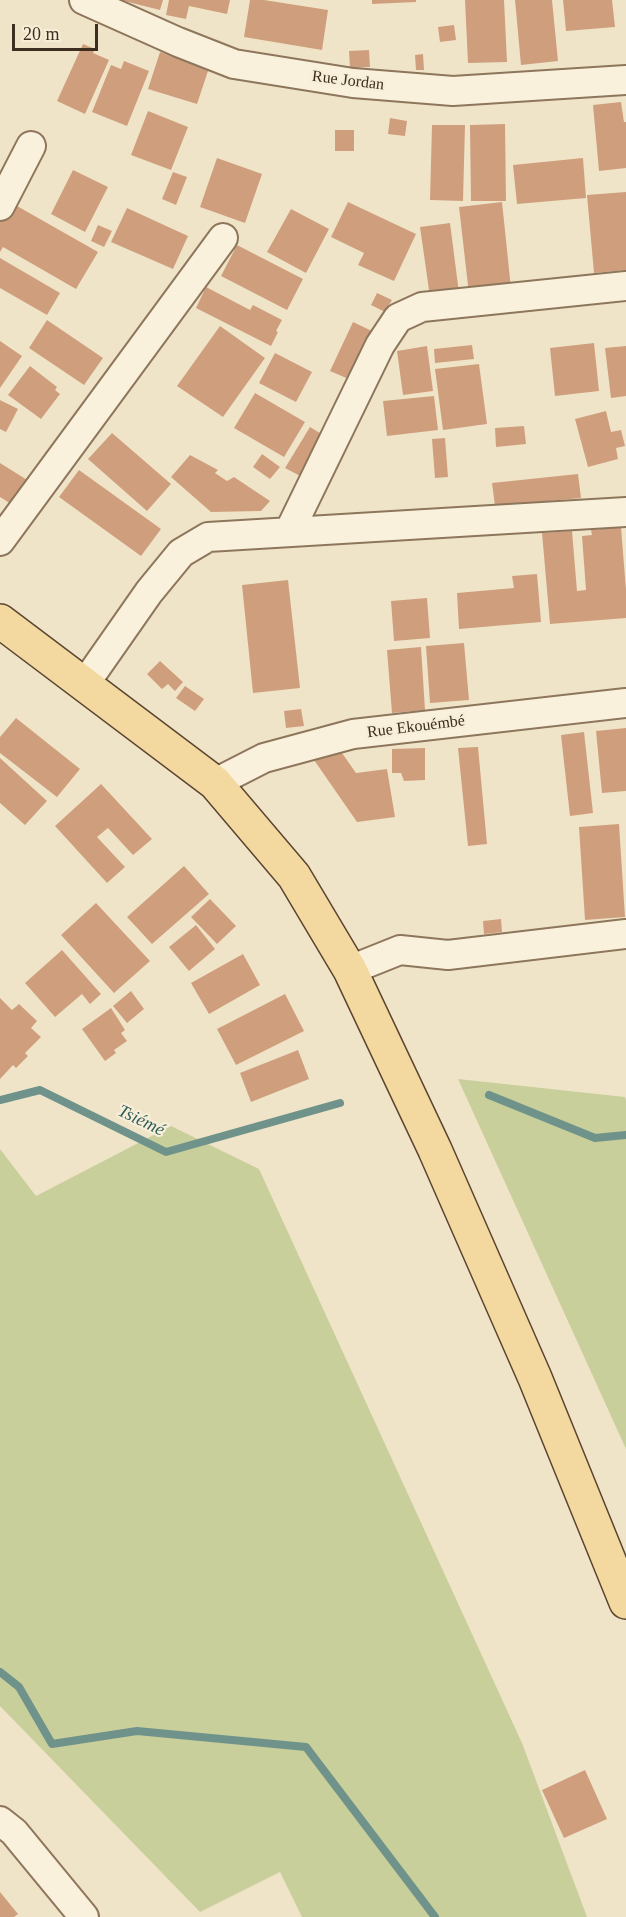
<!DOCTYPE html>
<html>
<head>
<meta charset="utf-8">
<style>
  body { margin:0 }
  #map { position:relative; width:626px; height:1917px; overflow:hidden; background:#f0e4c8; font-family:Georgia,serif }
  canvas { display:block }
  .scale { position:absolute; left:12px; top:24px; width:86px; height:27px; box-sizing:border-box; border:3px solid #3d2e20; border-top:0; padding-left:8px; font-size:18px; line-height:21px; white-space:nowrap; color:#3d2e20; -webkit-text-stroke:4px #f7eed8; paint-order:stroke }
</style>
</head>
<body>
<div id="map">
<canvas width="626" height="1917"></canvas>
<div class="scale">20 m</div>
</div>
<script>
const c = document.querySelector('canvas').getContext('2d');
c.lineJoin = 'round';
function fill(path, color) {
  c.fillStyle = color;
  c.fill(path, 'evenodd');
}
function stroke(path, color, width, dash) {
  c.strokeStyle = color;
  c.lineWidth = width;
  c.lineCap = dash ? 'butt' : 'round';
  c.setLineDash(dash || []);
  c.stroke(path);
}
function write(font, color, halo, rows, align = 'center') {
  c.font = font + ' Georgia,serif';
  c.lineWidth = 4.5;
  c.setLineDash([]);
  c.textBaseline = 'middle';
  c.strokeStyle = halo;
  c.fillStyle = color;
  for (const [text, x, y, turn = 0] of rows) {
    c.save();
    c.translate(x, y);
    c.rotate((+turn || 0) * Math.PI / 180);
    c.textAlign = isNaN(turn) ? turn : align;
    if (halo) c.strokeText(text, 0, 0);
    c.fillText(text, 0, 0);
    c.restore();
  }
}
const green = new Path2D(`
  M458 1079 625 1097 626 1100V1449Z
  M171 1126 259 1169 522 1743 587 1917H302L280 1872 200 1912 0 1706V1149L36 1196Z`);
const stream = new Path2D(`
  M489 1095 595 1138 626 1135
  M0 1100 40 1090 166 1152 340 1103
  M0 1672 19 1687 52 1744 137 1731 306 1747 435 1917`);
const building = new Path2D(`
  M120 0H163L160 10Z
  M169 0H230L227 14 189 6 186 19 166 15Z
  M250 0H264L328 10 322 50 244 37Z
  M372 0H416V2L372 4Z
  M465 0H504L507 62 468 63Z
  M515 0H552L558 61 521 65Z
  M563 0H612L615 27 566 31Z
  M454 25 456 40 440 42 438 27Z
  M83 44 95 49 93 53 109 60 85 114 57 101Z
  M369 50 370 67 350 68 349 51Z
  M160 52 209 68 197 104 148 89Z
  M423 54 424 70H416L415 55Z
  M124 61 149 71 127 126 92 112 111 65 121 69Z
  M621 102 624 122H626V168L599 171 593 105Z
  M148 111 188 127 171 170 131 155Z
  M390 118 407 121 405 136 388 134Z
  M505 124 506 201H471L470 125Z
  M432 125H465L463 201 430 200Z
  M335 130H354V151H335Z
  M217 158 262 174 245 223 200 207Z
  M583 158 586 198 517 204 513 165Z
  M73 170 108 187 85 232 51 214Z
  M173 172 187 177 176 205 162 199Z
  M626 192V270L594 273 587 195Z
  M10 202 98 252 76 289 3 247 0 252V219Z
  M348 202 416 234 394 281 358 265 364 253 331 237Z
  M502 202 512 298 470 303 459 207Z
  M127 208 188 236 173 269 111 242Z
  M291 209 329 229 306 273 267 252Z
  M450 223 459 293 430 297 420 227Z
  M98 225 112 231 104 247 91 241Z
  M237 245 303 279 287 310 221 276Z
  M0 258 60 293 47 315 0 288Z
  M206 287 250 310 253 305 282 320 276 331 278 332 271 346 196 308Z
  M377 293 392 300 385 312 371 305Z
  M47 320 103 358 84 385 29 348Z
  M353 322 374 332 351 380 330 371Z
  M220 326 265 358 223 417 177 386Z
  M0 341 22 356 0 388Z
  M594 343 599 391 555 396 550 348Z
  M472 345 474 359 435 363 434 349Z
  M427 346 433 391 403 395 397 351Z
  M626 346V396L611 398 605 348Z
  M275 353 312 372 296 402 259 383Z
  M479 364 487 424 443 430 435 369Z
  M30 366 57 387 55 390 60 394 41 419 8 395Z
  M255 393 305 422 284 457 234 428Z
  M434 396 438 430 387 436 383 401Z
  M0 400 18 409 6 432 0 429Z
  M606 411 611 432 621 430 625 446 616 448 618 459 588 467 575 419Z
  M524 426 526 444 496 447 495 428Z
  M310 427 328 438 304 478 285 468Z
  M112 433 171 484 147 511 88 459Z
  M445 438 448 477 435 478 432 439Z
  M262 454 280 467 270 479 253 467Z
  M190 455 218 470 215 473 227 481 234 477 270 501 261 511 211 512 171 477Z
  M0 463 32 483 16 507 0 497Z
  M79 470 161 529 141 556 59 497Z
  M578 474 581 498 495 506 492 483Z
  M621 527 626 590V618L550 624 542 533 572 531 577 591 586 590 582 536 592 535 591 530Z
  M537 574 541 622 459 629 457 593 514 588 512 576Z
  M288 580 300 688 253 693 242 585Z
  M427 598 430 638 394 641 391 601Z
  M464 643 469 700 430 703 426 646Z
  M421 647 425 710 392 713 387 650Z
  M160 661 183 682 175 691 168 684 162 689 147 674Z
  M185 686 204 699 195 711 176 698Z
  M301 709 304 726 286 728 284 711Z
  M16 718 80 769 57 797 0 753V737Z
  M626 728V791L602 793 596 731Z
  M584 732 593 813 570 816 561 735Z
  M478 747 487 844 468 846 458 748Z
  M425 748V780L404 781 401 773H392V749Z
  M342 753 356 773 387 769 395 817 357 822 314 760Z
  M0 758 47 801 25 825 0 803Z
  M101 784 152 839 133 855 108 828 97 837 125 867 107 883 55 826Z
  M619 824 625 917 585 920 579 827Z
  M184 866 209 894 152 944 127 917Z
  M210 899 236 926 217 944 191 917Z
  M96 903 150 961 114 993 61 935Z
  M501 919 502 932 484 934 483 921Z
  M196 925 215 949 189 971 169 947Z
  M62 950 101 994 90 1004 82 994 55 1017 25 983Z
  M243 954 260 985 209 1014 191 983Z
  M131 991 144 1009 127 1023 113 1006Z
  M285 994 304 1031 236 1065 217 1029Z
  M0 998 12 1010 19 1004 37 1021 31 1028 41 1037 25 1053 28 1056 16 1068 13 1065 0 1079Z
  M111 1008 125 1030 121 1033 127 1041 114 1050 116 1053 105 1061 82 1029Z
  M298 1050 309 1079 251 1102 240 1073Z
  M585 1770 607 1819 564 1838 542 1790Z
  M0 1892 18 1914 14 1917H0Z`);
const street = new Path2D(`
  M84 0 178 42 234 64 353 83 453 91 626 80
  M0 206 31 146
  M289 532 380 345 398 318 422 307 626 286
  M0 541 223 238
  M84 685 149 592 181 553 208 537 626 512
  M215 783 264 758 353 734 626 703
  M350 970 400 950 448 955 626 934
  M0 1821 14 1832 84 1917`);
const primary = new Path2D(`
  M0 621 215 783 294 876 350 970 435 1150 535 1378 626 1602`);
const streetNames = [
  ["Rue Jordan",348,81,7],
  ["Rue Ekouémbé",416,727,-7]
];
const waterNames = [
  ["Tsiémé",141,1121,26]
];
fill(green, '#c9cf9b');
stroke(stream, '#6f938a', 8);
fill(building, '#cf9f7d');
stroke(street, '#8d765c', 32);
stroke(primary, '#5b4430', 36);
stroke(street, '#faf1dc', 28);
stroke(primary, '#f3d9a0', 33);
write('16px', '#3d2e20', '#f7eed8', streetNames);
write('italic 18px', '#2f5d5a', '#f7eed8', waterNames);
</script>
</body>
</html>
